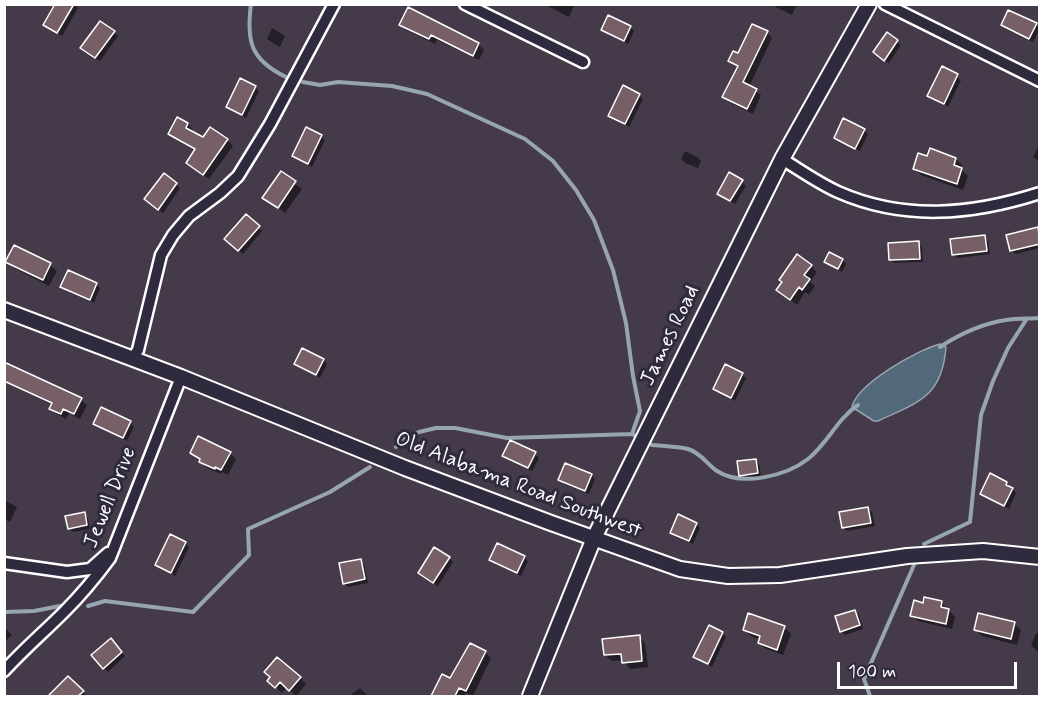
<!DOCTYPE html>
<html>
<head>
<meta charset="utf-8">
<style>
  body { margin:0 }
  #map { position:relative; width:1044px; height:701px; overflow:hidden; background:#443a49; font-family:Mynerve,sans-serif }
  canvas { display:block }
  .frame { position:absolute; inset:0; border:6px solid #fff; pointer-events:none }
  .scale { position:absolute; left:837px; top:662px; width:180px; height:27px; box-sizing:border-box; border:3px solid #fff; border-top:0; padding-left:8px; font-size:18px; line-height:21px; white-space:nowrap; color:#fff; -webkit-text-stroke:4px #2f2a3d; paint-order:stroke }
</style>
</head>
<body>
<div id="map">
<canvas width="1044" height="701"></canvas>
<div class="frame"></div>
<div class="scale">100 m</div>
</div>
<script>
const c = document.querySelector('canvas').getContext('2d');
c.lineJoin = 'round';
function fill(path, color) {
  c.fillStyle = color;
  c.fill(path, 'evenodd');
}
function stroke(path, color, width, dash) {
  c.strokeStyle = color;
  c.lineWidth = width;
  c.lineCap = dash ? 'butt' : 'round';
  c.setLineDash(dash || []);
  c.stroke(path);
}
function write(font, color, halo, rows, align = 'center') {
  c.font = font + ' Mynerve,sans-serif';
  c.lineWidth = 6;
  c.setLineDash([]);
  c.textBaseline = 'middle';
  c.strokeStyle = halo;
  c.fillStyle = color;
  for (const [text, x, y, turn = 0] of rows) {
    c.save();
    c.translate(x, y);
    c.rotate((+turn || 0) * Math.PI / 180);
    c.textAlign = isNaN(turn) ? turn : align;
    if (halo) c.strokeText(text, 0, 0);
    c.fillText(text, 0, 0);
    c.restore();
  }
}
const water = new Path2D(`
  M940 344 946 347C942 397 919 402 878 421H874L852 407C857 384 917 350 940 344Z`);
const shadow = new Path2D(`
  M57 4H74L78 8 62 36 45 25Z
  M544 4H575L569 17Z
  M770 4H797L792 15Z
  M401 24 478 44 484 50 479 60 437 40 435 44 406 30Z
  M1003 25H1036L1040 29 1033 42 1007 29Z
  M630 27 634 31 628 44 603 30Z
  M272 28 285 36 280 47 267 39Z
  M114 32 118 36 100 61 86 52Z
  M767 32 772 38 749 87 761 95 753 114 729 102 724 97 738 68 730 61Z
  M887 34 901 45 889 63 878 56Z
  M943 68 961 80 948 107 929 96Z
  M255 87 259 91 246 118 227 107Z
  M639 95 643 99 629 127 610 116Z
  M188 124 193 130 191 133 204 139 227 140 233 146 209 179 193 168 196 151 176 139 170 134Z
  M864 130 868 134 860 151 835 138Z
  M321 136 325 140 312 167 293 156Z
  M1040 143V162L1033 157Z
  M685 151 697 157 701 161 698 168 685 163 681 159Z
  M956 159 962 165 961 169 968 176 963 190 921 175 914 168Z
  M281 173 302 189 285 213 264 197Z
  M164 175 180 188 163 213 150 203Z
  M742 182 746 186 735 204 719 193Z
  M246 216 262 231 243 254 230 243Z
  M1038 228 1040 230V248L1016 254 1011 250Z
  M984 237 988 241 990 254 957 258 953 254Z
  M918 243 922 247 923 262 894 263 890 259Z
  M842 260 846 264 842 272 825 262Z
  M7 262 50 265 57 271 49 286 14 268Z
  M811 266 817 272 810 282 815 286 809 295 805 292 797 305 778 290Z
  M96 284 100 288 94 303 66 291 62 287Z
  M323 360 327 364 320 378 296 364Z
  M4 364 81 400 87 405 80 419 69 413 66 419 57 414 51 409 53 405 4 382Z
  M742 374 746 378 735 401 714 389Z
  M95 423H130L134 427 127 441 99 427Z
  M191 453H230L236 459 228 475 222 472 221 474 207 468Z
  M535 454 539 458 532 471 508 460 504 456Z
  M755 460 759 464 761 477 745 479 741 475Z
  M591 475 595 479 589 494 564 484 560 480Z
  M1006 483 1016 493 1009 509 982 493Z
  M4 500 17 507 10 522 4 519Z
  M868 508 872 512 875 526 847 531 843 527Z
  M84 514 88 518 90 529 73 532 69 528Z
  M696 524 700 528 693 544 676 537 672 533Z
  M185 543 189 547 175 576 157 565Z
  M524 557 528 561 521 576 495 564 491 560Z
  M449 558 453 562 438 586 424 577Z
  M360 560 364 564 368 583 348 587 344 583Z
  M941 602 955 617 952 629 918 621 912 615 924 604Z
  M855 611 859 615 863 629 845 635 841 631Z
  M1014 624 1021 630 1017 645 982 636 976 630Z
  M4 627 12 635 4 642Z
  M784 627 791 634 783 655 766 649 759 643 761 640 751 636 744 630Z
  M722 633 726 637 712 667 695 657Z
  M1036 633 1040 634V653L1031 646Z
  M639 637 645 643 648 667 630 669 623 660 612 661 605 655Z
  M110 640 125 656 108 672 93 655Z
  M485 652 491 658 473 696 466 693 464 696H436L434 695Z
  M68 678 87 696H50Z
  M300 678 306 684 296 696 287 687 282 693 269 681Z
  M360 688 368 696H349Z`);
const stream = new Path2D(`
  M251 4C246 42 251 60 286 77
  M303 82 320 85 338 82 392 86 427 94 525 139 553 161 576 190 594 220 613 270 626 323 633 376 640 411 632 434
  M940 347C961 333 981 324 1006 320 1017 318 1028 319 1040 318
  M646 442 652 445C663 446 677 446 688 449 701 453 707 464 717 471 742 487 786 476 808 459 828 443 837 419 858 405
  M396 447 402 440 419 432 436 428H455L507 438 632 434 640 438
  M924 544 970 522 981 415 993 381 1008 348 1026 320
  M88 606 105 601 193 612 249 555 248 529 330 492 370 467
  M4 612 34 611 60 606
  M870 696 864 679 914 565`);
const building = new Path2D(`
  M55 4H74L57 33 43 25Z
  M408 7 479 43 473 56 431 35 429 39 399 25Z
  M1008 10 1037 23 1029 39 1001 25Z
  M608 15 631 26 624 41 601 30Z
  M100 21 115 31 95 58 80 48Z
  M752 24 768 31 743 82 757 89 747 109 722 97 738 66 728 61 733 51 738 53Z
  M887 32 898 40 884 61 873 52Z
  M942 66 958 74 944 104 927 96Z
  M240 78 256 86 242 115 226 107Z
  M623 85 640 94 625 124 608 116Z
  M177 117 188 123 186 128 203 137 210 127 228 139 203 175 186 163 195 149 168 134Z
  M843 118 865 129 855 149 834 138Z
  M306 127 322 135 308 164 292 156Z
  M930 148 956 158 954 165 962 168 957 184 913 169 918 153 927 156Z
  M281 171 296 181 278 208 262 198Z
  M729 172 743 180 730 201 717 194Z
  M164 173 177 183 158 210 144 199Z
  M246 214 260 226 238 251 224 239Z
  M1038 227 1040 244 1010 251 1006 235Z
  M985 235 987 251 952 255 950 239Z
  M919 241 920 259 889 260 888 243Z
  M14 245 51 263 43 280 5 262Z
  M829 252 843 259 838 269 824 262Z
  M797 254 812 265 804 275 810 279 802 290 799 287 790 300 776 290 782 282 779 280Z
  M68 270 97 283 90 300 60 287Z
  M302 348 324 359 316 375 294 364Z
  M4 362 82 398 74 414 63 409 61 414 49 409 52 403 4 381Z
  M725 364 743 373 731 398 713 389Z
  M101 407 131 421 123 438 93 424Z
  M198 436 231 452 221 470 215 467V469L199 462 200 459 190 453Z
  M510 440 536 452 528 468 502 456Z
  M756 459 758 473 739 476 737 461Z
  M565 463 592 474 585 491 558 480Z
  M990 473 1007 482 1006 485 1013 488 1004 506 980 494Z
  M868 507 871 523 842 528 839 512Z
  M85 512 87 525 68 529 65 516Z
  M678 514 697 523 689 541 670 533Z
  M170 534 186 542 171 573 155 565Z
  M497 543 525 556 517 573 489 560Z
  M434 547 450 557 433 583 418 573Z
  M361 559 365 579 343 584 339 563Z
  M924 597 942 601 941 607 949 609 946 624 910 616 914 600 923 603Z
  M855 610 860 625 840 632 835 616Z
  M748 613 785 626 777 650 758 643 760 636 743 630Z
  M978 613 1015 622 1011 639 974 630Z
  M709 625 723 632 708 664 693 657Z
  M640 635 642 661 622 663 621 654 604 655 602 639Z
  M111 638 122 652 103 669 91 655Z
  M470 643 486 651 466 691 459 688 455 696H431L442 674 450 678Z
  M277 657 301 677 289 691 280 682 275 688 267 681 270 677 264 672Z
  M68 676 84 691 78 696H48Z`);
const street = new Path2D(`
  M465 4 583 62
  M885 4 1040 81
  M782 159C800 170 818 183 838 192 904 221 972 215 1040 193
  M132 359 138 350 161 255 173 235 189 216 220 193 238 176 270 124 334 4
  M4 563 67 572 90 569 108 553
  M4 671C23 650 44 632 64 612 81 595 96 577 110 558L181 377`);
const secondary = new Path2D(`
  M4 310 181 377 405 468 551 523 680 569 728 576 780 575 907 556 983 551 1040 557
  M530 696 594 538 782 159 869 4`);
const streetNames = [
  ["James Road",671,336,-64],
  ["Old Alabama Road Southwest",518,486,21],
  ["Jewell Drive",111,498,-68]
];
fill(water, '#52697c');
stroke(water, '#97a5b0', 1.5);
fill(shadow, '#0007');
stroke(stream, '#97a5b0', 4);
fill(building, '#765f66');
stroke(building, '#fff', 1.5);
stroke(street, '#fff', 15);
stroke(secondary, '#fff', 18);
stroke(street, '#2f2a3d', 10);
stroke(secondary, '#2f2a3d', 14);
write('21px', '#fff', '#2f2a3d', streetNames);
</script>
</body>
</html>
